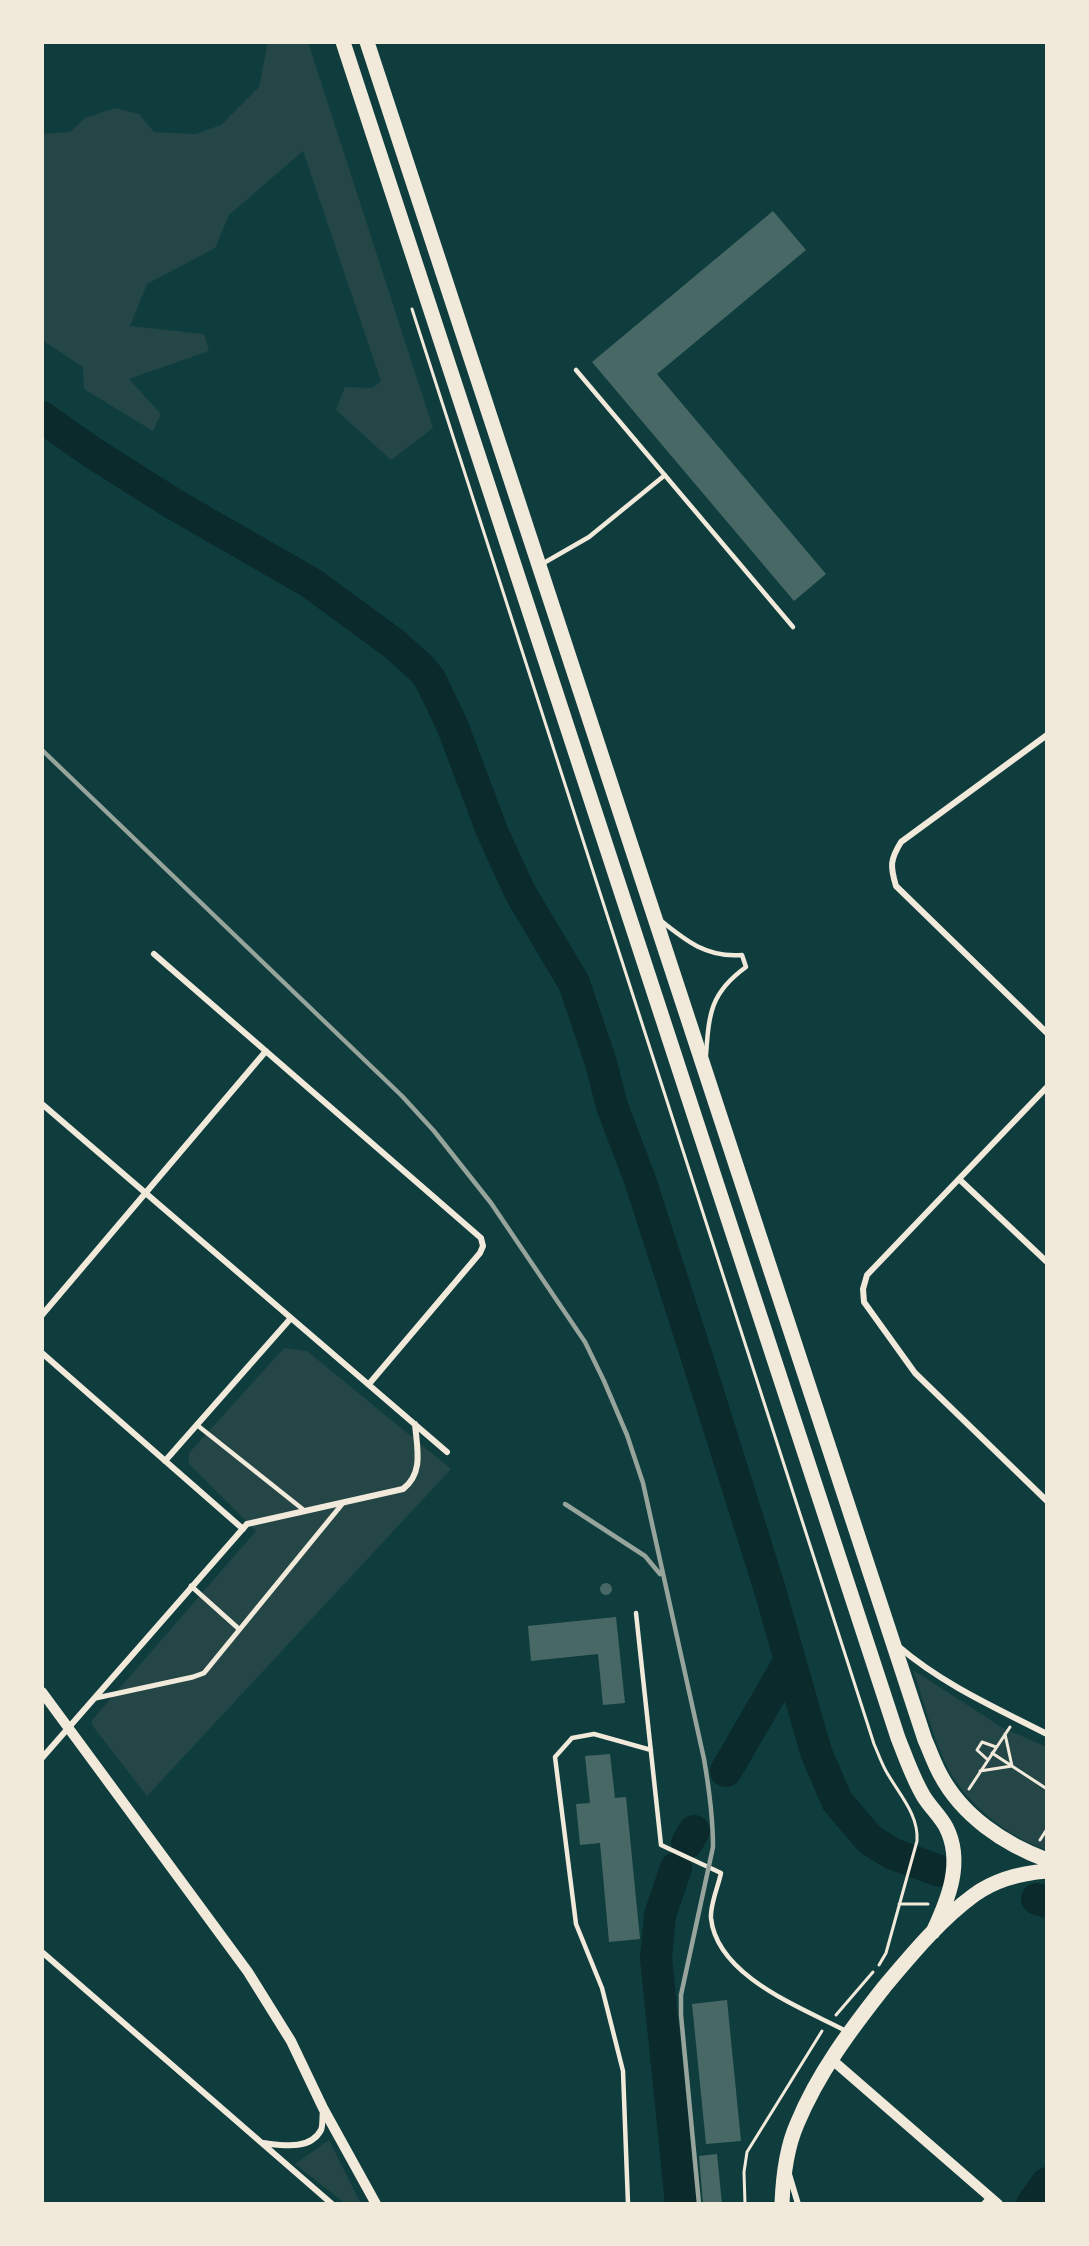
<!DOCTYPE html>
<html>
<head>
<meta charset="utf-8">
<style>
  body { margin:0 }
  #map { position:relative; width:1089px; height:2246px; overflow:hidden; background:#0f3d3e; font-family:Literata,serif }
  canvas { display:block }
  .frame { position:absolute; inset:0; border:44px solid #f1e9da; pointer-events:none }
</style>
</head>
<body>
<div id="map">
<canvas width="1089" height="2246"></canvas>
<div class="frame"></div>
</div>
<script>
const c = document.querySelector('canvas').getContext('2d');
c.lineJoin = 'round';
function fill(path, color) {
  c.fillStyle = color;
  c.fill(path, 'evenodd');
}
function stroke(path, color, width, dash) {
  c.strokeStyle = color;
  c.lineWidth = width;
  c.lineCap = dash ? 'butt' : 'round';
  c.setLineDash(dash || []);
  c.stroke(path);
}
const green = new Path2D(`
  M268 42H308L433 428 391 460 336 410 345 387 372 388 381 381 303 151 229 215 215 248 147 284 130 326 204 334 209 351 129 379 161 414 153 431 84 389 83 367 42 340V134L70 132 85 118 115 108 139 114 154 132 196 134 221 125 259 87Z
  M284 1348 307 1351 451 1469 147 1796 92 1725V1720L256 1531 189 1464V1453Z
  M913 1670 1003 1728 1047 1747V1850C1008 1837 965 1803 947 1766 932 1735 924 1702 913 1670Z
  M329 2140 361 2204H346L295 2164Z`);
const river = new Path2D(`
  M42 417 90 451 172 503 311 583 393 643 420 667 430 679 452 725 492 831 507 864 521 894 574 983 601 1063 612 1106 640 1180 689 1332 770 1590 816 1752 837 1801 870 1840 893 1854 940 1871
  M726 1771 789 1662
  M687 1843 694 1831
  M676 1868 660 1915 656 1958 681 2204
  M1037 1899 1047 1902
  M1032 2204 1047 2183`);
const building = new Path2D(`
  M773 211 806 250 657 374 826 574 794 601 592 362Z
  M600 1589a6 6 0 1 1 12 0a6 6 0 1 1-12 0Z
  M616 1617 625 1703 603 1705 598 1654 531 1661 528 1626Z
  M610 1754 615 1798 626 1797 640 1939 609 1942 600 1843 580 1845 576 1804 590 1803 585 1756Z
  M727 2000 741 2141 706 2144 692 2004Z
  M717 2154 722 2204H703L699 2156Z`);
const path = new Path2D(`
  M412 309 874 1744C878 1753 881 1762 886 1771 898 1793 919 1814 917 1841L886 1953 879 1965
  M992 1753 1047 1789
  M988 1760 977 1750 982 1742 996 1747
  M980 1771 1012 1766 1005 1734
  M969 1789 1010 1727
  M1040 1840 1047 1829
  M899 1904H928
  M836 2015 873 1972
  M745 2204 744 2172 747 2152 822 2031`);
const service = new Path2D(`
  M576 370 793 627
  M542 564 589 537 665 475
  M660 920C686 941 707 958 742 955L746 967C710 993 709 1014 706 1055
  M197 1425 305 1511
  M636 1613 661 1845 721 1873C718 1887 710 1905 711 1918 717 1977 803 2008 848 2032
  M628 2204 623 2071 602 1988 576 1924 555 1757 572 1738 594 1734 651 1750`);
const pedestrian = new Path2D(`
  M191 1586 239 1629
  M96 1698 193 1677 204 1673 343 1503`);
const minor = new Path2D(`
  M1047 735 901 842C890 860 890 866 896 886L1047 1033
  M154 954 481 1238 483 1246 480 1253 369 1384
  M1047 1087 867 1275 863 1289 864 1302 915 1373 1047 1501
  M42 1104 447 1452
  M959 1179 1047 1262
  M42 1315 266 1051
  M42 1353 243 1529
  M165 1461 291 1318
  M898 1646C942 1684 996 1708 1047 1734
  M42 1758 247 1524 403 1489C424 1473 417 1448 415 1424
  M42 1952 332 2204
  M263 2143C281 2145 310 2151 321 2130 323 2126 322 2117 323 2111
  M789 2174 798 2204
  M984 2204 990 2197`);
const tertiary = new Path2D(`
  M42 1692 248 1972 291 2041 323 2108 376 2204
  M830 2058 998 2204`);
const primary = new Path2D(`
  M343 42 898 1738C906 1758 913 1779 924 1797 931 1808 940 1816 946 1827 964 1862 948 1900 933 1932
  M367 42 925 1740C930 1751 934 1763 940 1774 962 1816 1004 1844 1047 1860
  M782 2204C783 2177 786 2149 797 2124 818 2073 851 2029 885 1986 912 1954 940 1920 974 1895 996 1879 1021 1873 1047 1871`);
const rail = new Path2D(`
  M42 750 402 1096 434 1131 491 1203 585 1342 604 1381 627 1435 643 1483 704 1759C709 1788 713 1817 713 1847L681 1995V2015L699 2204
  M565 1504 645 1556 660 1574`);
fill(green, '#244646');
stroke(river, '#0a2a2b', 32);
fill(building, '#486865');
stroke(path, '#f1e9da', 3);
stroke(service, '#f1e9da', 4.5);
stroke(pedestrian, '#f1e9da', 5);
stroke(minor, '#f1e9da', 6);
stroke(tertiary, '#f1e9da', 10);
stroke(primary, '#f1e9da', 15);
stroke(rail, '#97a49c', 4.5);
</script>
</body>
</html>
